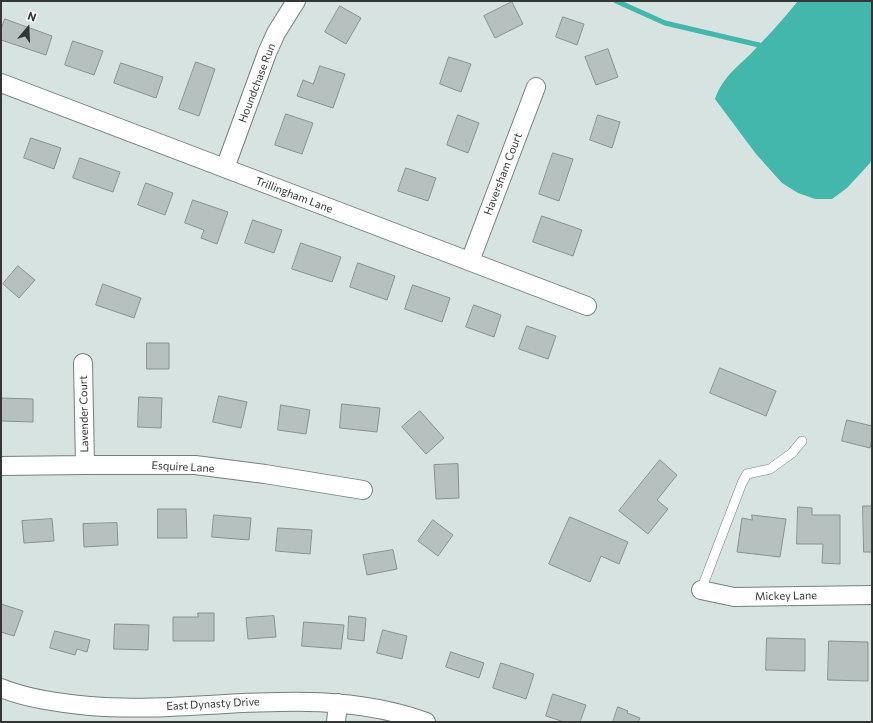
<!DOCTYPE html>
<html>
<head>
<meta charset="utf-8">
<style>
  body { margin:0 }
  #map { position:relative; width:873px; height:723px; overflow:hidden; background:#d7e3e1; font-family:Commissioner,sans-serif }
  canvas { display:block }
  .frame { position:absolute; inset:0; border:2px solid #323635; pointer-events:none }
  .north { position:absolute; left:8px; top:8px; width:40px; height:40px; -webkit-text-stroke:3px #fff; paint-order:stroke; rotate:19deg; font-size:11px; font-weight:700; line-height:16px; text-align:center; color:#323635 }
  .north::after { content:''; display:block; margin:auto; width:14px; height:18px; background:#323635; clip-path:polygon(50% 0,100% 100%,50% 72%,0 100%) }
</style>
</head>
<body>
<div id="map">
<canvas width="873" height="723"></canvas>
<div class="frame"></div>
<div class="north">N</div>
</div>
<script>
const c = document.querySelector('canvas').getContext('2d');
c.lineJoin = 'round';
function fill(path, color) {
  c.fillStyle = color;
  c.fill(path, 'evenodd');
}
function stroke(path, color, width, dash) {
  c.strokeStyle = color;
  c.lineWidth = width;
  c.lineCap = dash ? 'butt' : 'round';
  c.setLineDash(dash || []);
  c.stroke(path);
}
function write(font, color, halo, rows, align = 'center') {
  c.font = font + ' Commissioner,sans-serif';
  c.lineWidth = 3;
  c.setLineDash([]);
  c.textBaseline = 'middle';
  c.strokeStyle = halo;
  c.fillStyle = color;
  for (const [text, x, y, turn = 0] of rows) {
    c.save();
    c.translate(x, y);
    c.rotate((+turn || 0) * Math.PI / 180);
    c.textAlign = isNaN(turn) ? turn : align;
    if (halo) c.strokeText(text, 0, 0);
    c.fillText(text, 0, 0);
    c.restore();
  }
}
const water = new Path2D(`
  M798 1H872V158L870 163 847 188 832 199H815L798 193 782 183 756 154 715 99C724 74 740 66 757 47 771 33 785 17 798 1Z`);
const stream = new Path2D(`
  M616 1 665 23 759 45 763 51`);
const building = new Path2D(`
  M512 2 523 24 495 38 484 16Z
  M340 6 361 18 346 44 325 32Z
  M563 17 584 24 577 45 556 37Z
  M5 19 52 36 46 55 1 40V30Z
  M73 41 103 51 94 75 65 65Z
  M608 49 618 77 596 85 585 57Z
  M449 57 471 64 461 92 440 84Z
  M196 62 215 69 199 116 179 109Z
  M121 63 163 77 156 98 114 83Z
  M320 66 345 74 333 108 297 96 303 80 313 84Z
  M286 114 313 123 302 154 275 145Z
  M458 115 479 123 468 153 447 145Z
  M598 115 620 122 612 148 590 140Z
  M31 138 61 148 54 169 24 158Z
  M553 153 573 159 559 201 539 194Z
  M80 158 120 172 113 192 73 178Z
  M406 168 436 178 428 201 398 191Z
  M146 183 173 193 165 215 138 205Z
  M193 200 228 212 217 244 201 238 204 230 185 223Z
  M542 216 582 230 573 256 533 242Z
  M253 220 282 230 274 253 245 243Z
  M301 243 341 257 332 282 292 269Z
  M358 263 395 276 387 300 350 287Z
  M18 266 35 280 19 298 3 284Z
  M103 284 141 298 134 318 96 305Z
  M413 285 450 298 442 322 405 309Z
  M474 305 501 315 494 337 466 327Z
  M527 326 556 336 548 359 519 349Z
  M147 343H169V369H147Z
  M720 368 776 391 766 416 710 393Z
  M219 396 247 402 241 428 213 422Z
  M139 397 162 398 161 428 138 427Z
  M1 398 33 399V422L1 421Z
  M342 404 380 408 377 432 340 428Z
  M281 405 310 410 306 434 278 430Z
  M420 411 444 438 426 454 402 427Z
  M847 420 872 426V439L870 448 842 441Z
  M660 460 677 475 657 500 668 509 648 534 619 511Z
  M458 464 459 498 436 499 434 465Z
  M863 506H872V552H864Z
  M798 507 812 508V515H840V564L822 563 823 544H797Z
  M158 509H186L187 538H158Z
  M214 515 251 518 249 540 212 537Z
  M752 515 786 519 780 557 737 552 742 518 752 520Z
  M570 517 628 542 619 564 601 556 590 582 549 564Z
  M52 519 54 541 24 543 22 521Z
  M433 520 453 535 438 556 418 541Z
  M117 523 118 545 84 547 83 524Z
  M278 528 312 530 310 554 276 551Z
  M393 550 397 569 367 575 363 555Z
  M1 604 23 611 14 636 1 632Z
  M198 613H214V641H173V617H198Z
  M274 616 276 637 248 639 246 618Z
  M349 616 366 618 364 641 348 639Z
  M304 622 344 625 341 649 302 646Z
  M115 624 149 625 148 650 114 649Z
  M383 630 407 636 402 659 377 653Z
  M55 631 90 640 87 652 77 649 75 655 50 648Z
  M767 638 805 639V671L766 670Z
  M829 641 868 642V681L828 680Z
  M451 652 484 663 479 678 446 667Z
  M501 663 534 674 526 699 493 688Z
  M553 694 586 705 580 722H564L546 716Z
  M618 707 628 711 627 713 640 718 638 722H613Z`);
const service = new Path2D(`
  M701 590 742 483 747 474 770 469 792 453 802 441`);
const minor = new Path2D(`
  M1 83 587 306
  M225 168 267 53 276 33 296 1
  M470 261 536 87
  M83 363 85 465
  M1 466 85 465H195L265 474 363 490
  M701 590 734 597 872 595
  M1 688C28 699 60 703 90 706 202 715 316 682 426 722
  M336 722 338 703`);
const streetNames = [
  ["Houndchase Run",257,83,-69],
  ["Haversham Court",503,174,-69],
  ["Trillingham Lane",294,195,21],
  ["Lavender Court",84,414,-91],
  ["Esquire Lane",183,467,3],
  ["Mickey Lane",786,596,-1],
  ["East Dynasty Drive",213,704,-3]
];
fill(water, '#43b7ab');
stroke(stream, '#43b7ab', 5);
fill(building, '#b6c1bf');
stroke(building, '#879290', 1);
stroke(service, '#757f7e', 10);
stroke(minor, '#757f7e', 20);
stroke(service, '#fff', 9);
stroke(minor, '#fff', 18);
write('11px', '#323635', '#fff', streetNames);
</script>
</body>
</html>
